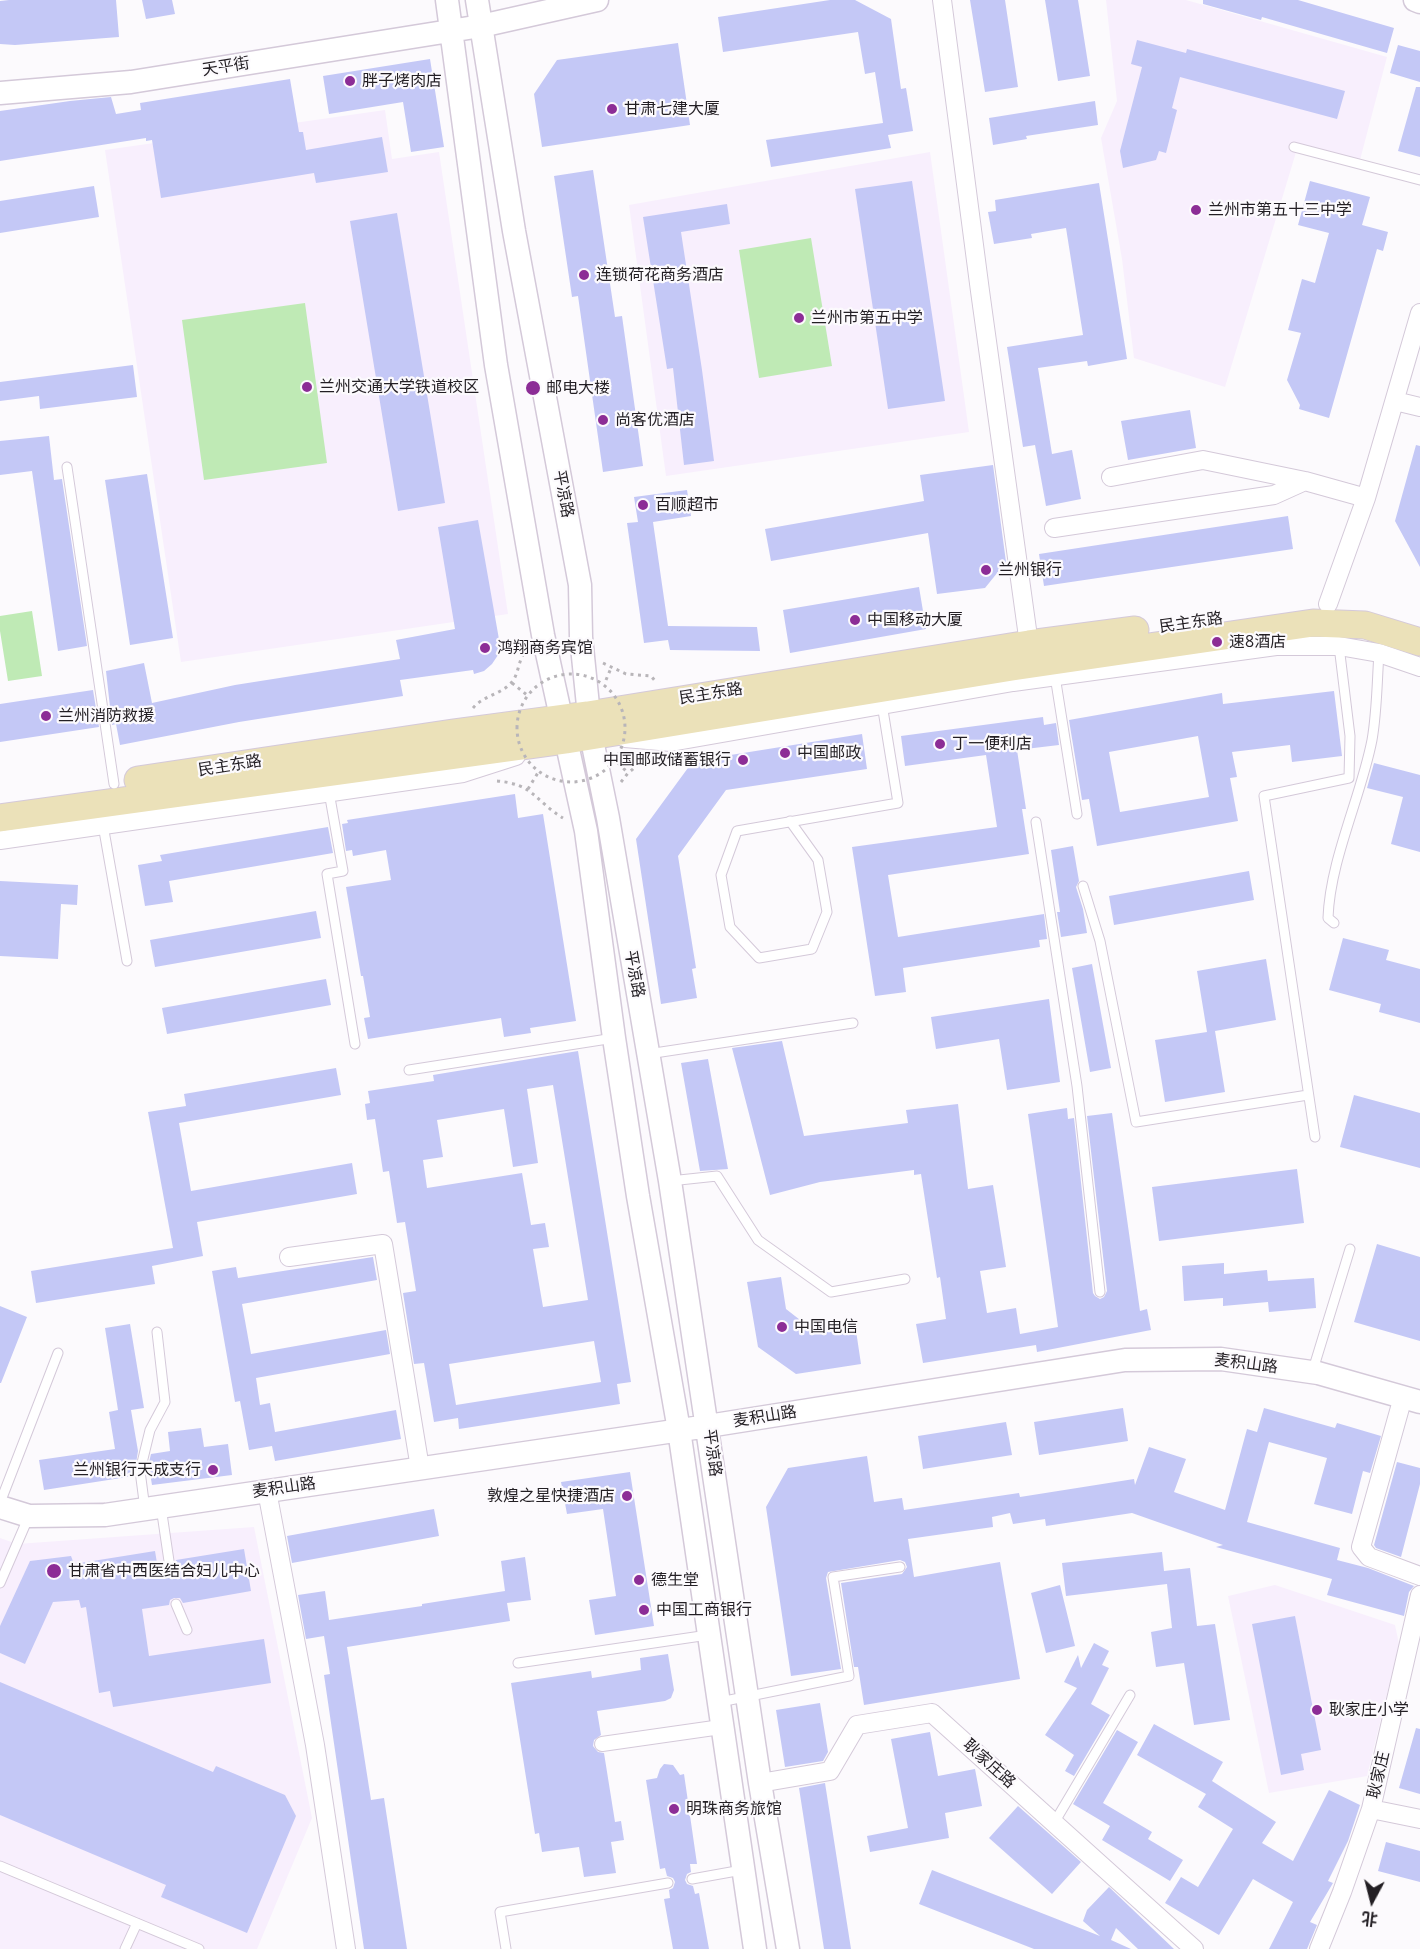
<!DOCTYPE html>
<html>
<head>
<meta charset="utf-8">
<style>
  body { margin:0 }
  #map { position:relative; width:1420px; height:1949px; overflow:hidden; background:#fcfafd; font-family:"Open Sans","Noto Sans SC",sans-serif }
  canvas { display:block }
  .north { position:absolute; left:1342px; top:1871px; width:60px; height:60px; -webkit-text-stroke:4px #fcfafd; paint-order:stroke; rotate:187deg; font-size:16px; font-weight:700; line-height:24px; text-align:center; color:#231f24 }
  .north::after { content:''; display:block; margin:auto; width:21px; height:27px; background:#231f24; clip-path:polygon(50% 0,100% 100%,50% 72%,0 100%) }
</style>
</head>
<body>
<div id="map">
<canvas width="1420" height="1949"></canvas>
<div class="north">北</div>
</div>
<script>
const c = document.querySelector('canvas').getContext('2d');
c.lineJoin = 'round';
function fill(path, color) {
  c.fillStyle = color;
  c.fill(path, 'evenodd');
}
function stroke(path, color, width, dash) {
  c.strokeStyle = color;
  c.lineWidth = width;
  c.lineCap = dash ? 'butt' : 'round';
  c.setLineDash(dash || []);
  c.stroke(path);
}
function write(font, color, halo, rows, align = 'center') {
  c.font = font + ' "Open Sans","Noto Sans SC",sans-serif';
  c.lineWidth = 4.5;
  c.setLineDash([]);
  c.textBaseline = 'middle';
  c.strokeStyle = halo;
  c.fillStyle = color;
  for (const [text, x, y, turn = 0] of rows) {
    c.save();
    c.translate(x, y);
    c.rotate((+turn || 0) * Math.PI / 180);
    c.textAlign = isNaN(turn) ? turn : align;
    if (halo) c.strokeText(text, 0, 0);
    c.fillText(text, 0, 0);
    c.restore();
  }
}
const built = new Path2D(`
  M1106 0H1186L1387 57 1360 160 1297 149 1225 387 1134 358 1122 259 1101 138 1117 101Z
  M385 110 392 159 439 152 508 614 181 662 105 150Z
  M930 152 969 432 666 476 629 205Z
  M254 1527 312 1818 257 1949H0V1538L17 1544Z
  M1275 1585 1395 1625 1399 1644 1367 1776 1269 1793 1228 1596Z`);
const green = new Path2D(`
  M811 238 832 366 759 378 739 250Z
  M305 303 327 463 204 480 182 320Z
  M32 611 42 676 8 681 0 631V616Z`);
const building = new Path2D(`
  M9 0H116L119 37 15 45 0 44V1Z
  M142 0H172L175 14 146 19Z
  M830 0H855L891 19 901 89 906 88 913 131 888 135 891 148 771 167 766 140 883 123 875 72 865 74 858 32 723 52 718 17Z
  M970 0H1005L1018 87 985 92Z
  M1045 0H1078L1090 76 1058 81Z
  M1203 0H1298L1394 28 1387 53 1262 17 1261 20 1203 4Z
  M1137 40 1186 53 1187 49 1345 91 1337 119 1180 77 1172 108 1177 110 1166 153 1159 151 1156 160 1123 168 1120 151 1142 67 1131 64Z
  M678 43 690 125 542 147 534 94 557 60Z
  M1398 45 1420 51V82L1390 73Z
  M430 59 444 147 411 152 403 102 329 114 323 76Z
  M290 79 299 132H303L306 150 382 137 388 172 316 183 314 173 161 198 152 140 146 141V138L0 161V111L70 101 111 97 116 114 141 110 140 103Z
  M1416 87H1420V157L1398 151Z
  M1095 101 1098 125 1026 136 1027 139 993 145 989 118Z
  M593 170 615 317 622 316 643 466 603 472 578 296 572 297 554 176Z
  M912 181 945 401 888 409 855 189Z
  M1310 181 1370 197 1362 225 1388 232 1383 251 1377 249 1329 418 1299 409 1300 405 1287 380 1301 333 1288 330 1302 279 1315 283 1329 233 1298 225Z
  M1099 183 1127 359 1088 366 1087 361 1038 368 1052 454 1072 450 1081 499 1046 506 1035 445 1023 447 1007 347 1083 335 1066 228 1031 234 1032 238 994 244 988 212 996 211 995 200Z
  M94 186 99 217 0 233V201Z
  M727 204 730 224 681 232 702 370 714 461 684 465 673 368 667 369 643 217Z
  M397 213 445 503 398 511 350 221Z
  M133 365 137 397 40 409 39 396 0 401V382Z
  M1190 410 1196 448 1128 460 1121 421Z
  M49 436 54 480 62 479 87 646 58 651 32 471 0 475V441Z
  M1416 445 1420 446V567L1395 521Z
  M993 465 1006 562 985 588 937 594 928 533 771 561 765 529 924 501 920 475Z
  M147 474 173 638 130 645 105 480Z
  M687 490 691 516 653 522 668 626 757 627 760 651 670 650 668 640 644 643 627 523 638 522 634 497Z
  M1288 516 1293 549 1044 586 1039 554Z
  M478 520 500 645 498 655 492 664 484 671 474 674 473 670 400 680 403 696 239 722 120 745 116 724 112 725 106 671 144 663 152 703 235 685 400 659 396 640 455 629 438 527Z
  M919 587 926 629 790 653 783 610Z
  M93 690 99 727 0 742V704Z
  M1334 691 1342 756 1292 762 1290 745 1232 752 1237 777 1230 778 1238 821 1097 846 1089 799 1082 800 1069 720 1222 693 1223 704ZM1198 736 1209 797 1120 812 1109 752Z
  M1043 717 1044 725 1056 723 1059 745 1017 750 1026 809H1022L1029 854 888 875 898 937 1044 914 1047 939 1039 940 1040 947 903 968 906 992 875 996 852 847 997 827 986 755 905 766 901 736Z
  M862 734 867 769 726 790 678 856 696 968 692 969 697 998 661 1004 636 839 693 761Z
  M1374 763 1420 775V852L1391 844 1403 797 1367 788Z
  M515 794 518 818 543 814 576 1021 530 1028 531 1033 504 1037 501 1018 368 1039 364 1018 370 1017 363 976H361L346 887 391 880 386 850 353 856 352 850 346 851 342 824 348 823 347 820Z
  M328 827 333 853 169 881 173 902 145 906 138 865 162 861 160 855Z
  M1073 846 1079 881 1076 887 1083 909 1087 933 1061 937 1057 912H1060L1051 850Z
  M1249 871 1254 900 1114 925 1109 896Z
  M0 881 78 885 77 905 61 904 58 959 0 956Z
  M316 911 321 938 155 967 150 940Z
  M1343 938 1389 950 1386 960 1420 969V1023L1379 1012 1381 1004 1329 990Z
  M1266 959 1276 1020 1215 1031 1225 1092 1165 1102 1155 1040 1207 1032 1197 971Z
  M1092 964 1111 1068 1090 1072 1072 968Z
  M326 979 331 1005 167 1034 162 1008Z
  M1049 999 1060 1082 1007 1090 999 1039 936 1049 931 1017Z
  M782 1041 804 1136 908 1123 906 1110 958 1104 968 1189 993 1185 1006 1267 980 1271 987 1313 1016 1308 1020 1334 1058 1327 1028 1114 1067 1108 1068 1119 1074 1118 1093 1293 1095 1296 1100 1299 1104 1297 1107 1291 1087 1116 1112 1113 1140 1311 1147 1309 1151 1330 1037 1352 1036 1345 923 1363 916 1324 946 1319 940 1277 937 1278 921 1174 914 1175V1170L820 1182 770 1195 732 1048Z
  M578 1051 631 1382 617 1384 620 1404 459 1429 458 1418 434 1422 424 1363 414 1364 403 1293 416 1291 405 1222 397 1223 389 1171 383 1172 375 1119 367 1120 365 1104 370 1103 368 1091 434 1081 433 1075ZM553 1085 588 1300 543 1307 533 1249 549 1247 545 1223 531 1225 522 1173 427 1188 423 1160 443 1157 437 1120 504 1109 513 1167 538 1163 527 1089ZM594 1341 601 1382 456 1405 449 1364Z
  M708 1059 728 1169 700 1171 681 1063Z
  M336 1068 341 1095 179 1123 191 1191 352 1163 357 1194 197 1222 203 1256 152 1266 155 1284 36 1303 31 1271 173 1248 148 1112 186 1106 184 1094Z
  M1354 1095 1420 1113V1168L1340 1147Z
  M1297 1169 1304 1223 1159 1241 1152 1187Z
  M1377 1244 1420 1257V1341L1354 1322Z
  M373 1257 377 1280 242 1304 251 1354 386 1330 390 1354 256 1378 260 1405 270 1403 275 1432 396 1410 401 1439 275 1461 272 1446 249 1450 240 1401 235 1402 212 1271 236 1267 238 1278Z
  M1224 1263V1274L1267 1270 1268 1281 1314 1278 1316 1308 1269 1312 1268 1302 1223 1306V1298L1184 1301 1182 1266Z
  M781 1277 786 1309 813 1330 855 1324 861 1364 796 1374 758 1347 747 1282Z
  M0 1306 27 1317 1 1383H0Z
  M130 1324 144 1408 131 1410 138 1451 134 1476 44 1490 39 1460 115 1449 109 1412 118 1410 105 1328Z
  M1123 1408 1128 1441 1039 1455 1034 1422Z
  M1264 1408 1335 1428 1337 1423 1381 1436 1370 1473 1363 1471 1352 1514 1314 1504 1327 1458 1269 1442 1247 1522 1340 1548 1337 1560 1368 1568 1414 1586 1409 1592 1404 1616 1327 1595 1332 1579 1216 1547 1223 1545 1132 1513 1046 1526 1045 1519 1013 1524 1010 1513 992 1517 993 1527 908 1539 914 1577 1000 1562 1020 1679 864 1705 858 1667H854L841 1583 902 1574 907 1567 905 1562 900 1560 828 1572 826 1578 841 1669 791 1676 766 1507 788 1468 867 1456 874 1502 902 1498 904 1510 1019 1493 1020 1497 1134 1479 1135 1485 1149 1447 1186 1459 1174 1492 1225 1510 1247 1429 1257 1432Z
  M1006 1422 1012 1455 923 1469 918 1436Z
  M201 1428 204 1447 228 1444 232 1475 152 1485 150 1473 147 1474V1471L151 1454 170 1451 168 1432Z
  M1397 1462 1420 1468V1484L1401 1557 1376 1548 1374 1545Z
  M630 1472 654 1626 595 1635 589 1600 616 1596 603 1509 567 1514 561 1482Z
  M434 1509 439 1536 292 1563 287 1536Z
  M244 1549 251 1591 183 1603 180 1598H174L170 1600 169 1605 142 1609 149 1656 264 1639 271 1683 113 1707 110 1691 99 1693 86 1607 81 1608 79 1600 53 1602 25 1664 0 1653V1626L30 1561 71 1556 74 1564 155 1551 157 1563 162 1562 164 1566 169 1568 174 1566 176 1560Z
  M1162 1552 1164 1571 1190 1568 1197 1626 1215 1624 1230 1720 1194 1725 1184 1663 1156 1667 1151 1632 1172 1628 1167 1584 1066 1596 1062 1563Z
  M525 1557 531 1600 507 1603 510 1621 347 1647 371 1800 384 1798 407 1949H364L324 1675 330 1674 324 1636 306 1639 298 1595 325 1591 329 1620 422 1606V1604L505 1591 501 1561Z
  M1060 1585 1075 1646 1046 1653 1031 1593Z
  M1295 1616 1321 1750 1301 1754 1304 1770 1281 1775 1252 1624Z
  M1094 1643 1109 1651 1102 1665 1109 1668 1091 1704 1110 1715 1074 1776 1065 1771 1074 1755 1045 1735 1077 1688 1064 1682 1078 1655 1081 1668Z
  M668 1654 674 1690 671 1698 665 1701 597 1711 601 1735 594 1740 593 1746 598 1752 604 1753 615 1822 621 1821 624 1840 611 1842 616 1873 584 1877 579 1847 542 1852 539 1833 535 1834 511 1683 591 1671 592 1678 641 1670 640 1658Z
  M0 1682 213 1772 216 1766 285 1795 296 1816 247 1933 161 1897 166 1885 0 1815Z
  M820 1703 828 1752 823 1761 785 1767 776 1710Z
  M1154 1724 1223 1762 1212 1781 1276 1822 1262 1843 1293 1861 1329 1790 1360 1805 1348 1841 1328 1881 1333 1883 1310 1922 1317 1925 1307 1949H1269L1293 1902 1253 1879 1219 1935 1165 1903 1181 1877 1198 1887 1233 1829 1198 1807 1206 1794 1137 1755Z
  M1416 1728 1420 1729V1794L1399 1788Z
  M1117 1730 1138 1742 1103 1803 1152 1832 1148 1839 1183 1860 1170 1881 1102 1840 1110 1826 1073 1804Z
  M930 1732 938 1776 975 1769 982 1806 945 1813 949 1838 870 1852 867 1836 908 1828 891 1739Z
  M664 1764 673 1765 680 1775 684 1774 697 1864H690L691 1872 687 1874 685 1880 687 1884 693 1886 695 1894 699 1893 709 1949H673L664 1899 670 1898 669 1890 673 1888 675 1882 673 1878 667 1876 665 1868 660 1869 646 1780 657 1778 660 1769Z
  M825 1783 851 1949H824L799 1788Z
  M1018 1806 1081 1862 1052 1894 989 1838Z
  M1386 1842 1420 1851V1882L1378 1871Z
  M932 1870 1100 1936 1083 1921 1087 1910 1109 1887 1174 1949H1138L1116 1928 1111 1940 1131 1949H1034L919 1904Z`);
const path = new Path2D(`
  M603 663 626 674 651 676 656 682
  M606 680 611 668
  M512 683 527 695
  M473 708C483 696 499 695 510 684 520 675 517 659 527 650
  M618 763 628 773
  M497 781C534 784 536 802 563 818
  M621 782 628 773 647 758
  M528 789 539 771`);
const service = new Path2D(`
  M1294 147 1420 180
  M67 467 114 784
  M1055 676 1077 814
  M329 792 343 871 327 874 355 1044
  M790 821 818 860 827 912 812 949 759 958 730 927 721 875 737 831 898 803 882 704
  M1036 822 1077 1086 1100 1292
  M103 825 127 961
  M1083 886 1100 941 1136 1122 1308 1095
  M1334 923 1328 918C1330 860 1361 797 1372 740 1377 712 1377 681 1379 653
  M648 1054 853 1023
  M409 1070 614 1038
  M1315 1137 1264 796 1349 778 1350 736 1339 646
  M670 1181 717 1176 758 1240 831 1292 905 1279
  M1312 1373 1350 1249
  M0 1503 58 1353
  M161 1507 169 1561
  M145 1509 140 1471 150 1430 165 1402 157 1332
  M0 1583 29 1516
  M176 1604 187 1630
  M518 1663 708 1635
  M720 1702 849 1676 833 1577 900 1567
  M1054 1823 1130 1695
  M0 1866 199 1949
  M692 1879 742 1870
  M125 1949 137 1923
  M506 1949 500 1912 668 1883`);
const pedestrian = new Path2D(`
  M602 1744 721 1727`);
const minor = new Path2D(`
  M942 0 980 291 1029 644
  M1395 401 1420 407
  M1111 477 1203 460 1305 481 1366 498
  M1054 528 1274 495 1305 481
  M1328 604 1366 498 1420 313
  M625 738 671 742 1013 682 1276 646H1339L1379 653 1420 667
  M0 840 463 773 516 756
  M289 1257 383 1244 420 1468
  M1403 1397 1361 1547 1369 1557 1420 1576
  M267 1491 315 1745 346 1949
  M760 1783 830 1771 857 1725 932 1713 1194 1949
  M1371 1809 1420 1819
  M1319 1949 1342 1892 1371 1809 1420 1595`);
const tertiary = new Path2D(`
  M447 0 496 365 543 635 586 831 614 1038 638 1196 679 1430 755 1949
  M477 0 514 231 580 585 581 637 591 735 608 818 670 1181 760 1783 788 1949
  M1415 0 1420 2
  M0 93 131 82 481 26 597 0
  M0 1507 29 1516 105 1515 708 1426 1125 1360 1221 1359 1318 1373 1420 1402`);
const secondary = new Path2D(`
  M138 780 453 733 588 715 1029 644 1135 630
  M0 818 566 740 1012 667 1313 623 1365 625 1420 642`);
const pathBridge = new Path2D(`
  M517 728a54 54 0 1 1 108 0a54 54 0 1 1-108 0Z`);
const markers = [
  [350,81,6,"#8c2d96"],
  [612,109,6,"#8c2d96"],
  [1196,210,6,"#8c2d96"],
  [584,275,6,"#8c2d96"],
  [799,318,6,"#8c2d96"],
  [307,387,6,"#8c2d96"],
  [533,388,8,"#8c2d96"],
  [603,420,6,"#8c2d96"],
  [643,505,6,"#8c2d96"],
  [986,570,6,"#8c2d96"],
  [855,620,6,"#8c2d96"],
  [1217,642,6,"#8c2d96"],
  [485,648,6,"#8c2d96"],
  [46,716,6,"#8c2d96"],
  [940,744,6,"#8c2d96"],
  [785,753,6,"#8c2d96"],
  [743,760,6,"#8c2d96"],
  [782,1327,6,"#8c2d96"],
  [213,1470,6,"#8c2d96"],
  [627,1496,6,"#8c2d96"],
  [54,1571,8,"#8c2d96"],
  [639,1580,6,"#8c2d96"],
  [644,1610,6,"#8c2d96"],
  [1317,1710,6,"#8c2d96"],
  [674,1809,6,"#8c2d96"]
];
const streetNames = [
  ["天平街",226,67,-9],
  ["平凉路",563,494,79],
  ["民主东路",1191,623,-8],
  ["民主东路",711,694,-9],
  ["民主东路",230,766,-9],
  ["平凉路",634,974,80],
  ["麦积山路",1246,1364,7],
  ["麦积山路",765,1417,-9],
  ["平凉路",712,1453,82],
  ["麦积山路",284,1488,-8],
  ["耿家庄路",989,1764,42],
  ["耿家庄",1379,1775,-77]
];
const poiNames = [
  ["胖子烤肉店",362,81],
  ["甘肃七建大厦",624,109],
  ["兰州市第五十三中学",1208,210],
  ["连锁荷花商务酒店",596,275],
  ["兰州市第五中学",811,318],
  ["兰州交通大学铁道校区",319,387],
  ["邮电大楼",546,388],
  ["尚客优酒店",615,420],
  ["百顺超市",655,505],
  ["兰州银行",998,570],
  ["中国移动大厦",867,620],
  ["速8酒店",1229,642],
  ["鸿翔商务宾馆",497,648],
  ["兰州消防救援",58,716],
  ["丁一便利店",952,744],
  ["中国邮政",797,753],
  ["中国邮政储蓄银行",731,760,"right"],
  ["中国电信",794,1327],
  ["兰州银行天成支行",201,1470,"right"],
  ["敦煌之星快捷酒店",615,1496,"right"],
  ["甘肃省中西医结合妇儿中心",68,1571],
  ["德生堂",651,1580],
  ["中国工商银行",656,1610],
  ["耿家庄小学",1329,1710],
  ["明珠商务旅馆",686,1809]
];
fill(built, '#f8effd');
fill(green, '#bfeab5');
fill(building, '#c4c8f6');
stroke(service, '#d4c9d9', 11);
stroke(pedestrian, '#d4c9d9', 16);
stroke(minor, '#d4c9d9', 20);
stroke(tertiary, '#d4c9d9', 25);
stroke(secondary, '#d4c9d9', 29);
stroke(path, '#b8b5b9', 3, [3, 4.5]);
stroke(service, '#fff', 9);
stroke(pedestrian, '#fff', 14);
stroke(minor, '#fff', 18);
stroke(tertiary, '#fff', 22);
stroke(secondary, '#ebe1b9', 27);
stroke(pathBridge, '#b8b5b9', 3, [3, 4.5]);
for (const [x, y, r, color] of markers) {
  const dot = new Path2D();
  dot.arc(x, y, r, 0, 2 * Math.PI);
  c.fillStyle = color;
  c.fill(dot);
  stroke(dot, '#fcfafd', 2);
}
write('16px', '#231f24', '#fcfafd', streetNames);
write('16px', '#231f24', '#fcfafd', poiNames, 'left');
</script>
</body>
</html>
